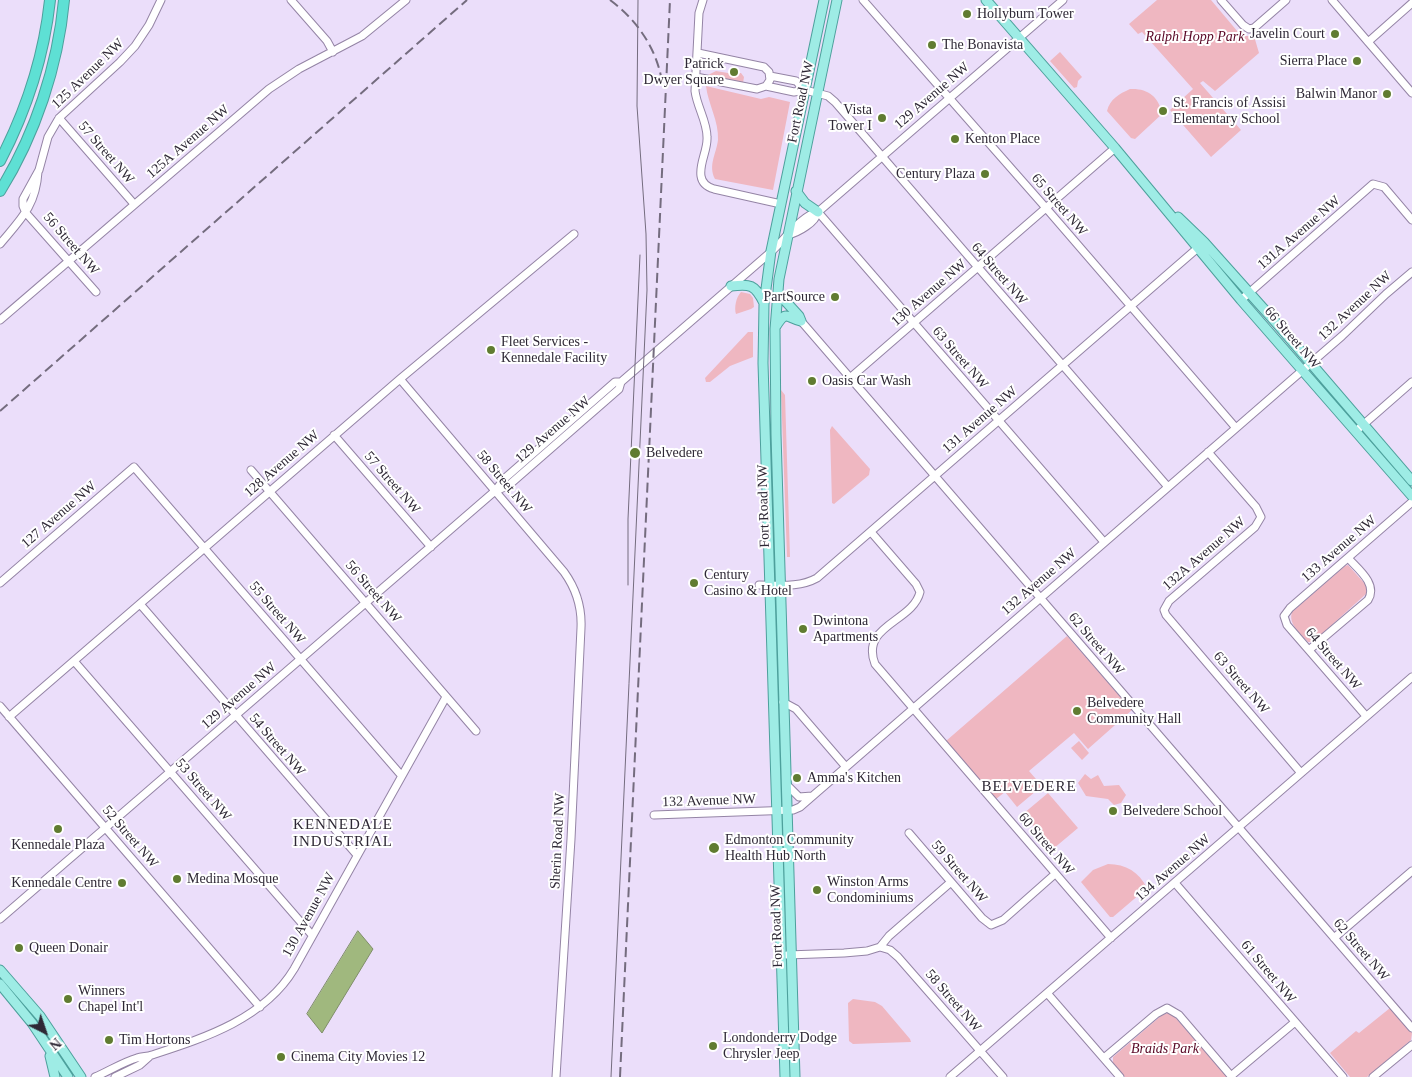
<!DOCTYPE html>
<html>
<head>
<meta charset="utf-8">
<style>
  body { margin:0 }
  #map { position:relative; width:1412px; height:1077px; overflow:hidden; background:#ebdefa; font-family:Georgia,serif }
  canvas { display:block }
  .north { position:absolute; left:20px; top:1007px; width:50px; height:50px; -webkit-text-stroke:4px #fff; paint-order:stroke; rotate:139deg; font-size:14px; font-weight:700; line-height:20px; text-align:center; color:#2e2835 }
  .north::after { content:''; display:block; margin:auto; width:18px; height:22px; background:#2e2835; clip-path:polygon(50% 0,100% 100%,50% 72%,0 100%) }
</style>
</head>
<body>
<div id="map">
<canvas width="1412" height="1077"></canvas>
<div class="north">N</div>
</div>
<script>
const c = document.querySelector('canvas').getContext('2d');
c.lineJoin = 'round';
function fill(path, color) {
  c.fillStyle = color;
  c.fill(path, 'evenodd');
}
function stroke(path, color, width, dash) {
  c.strokeStyle = color;
  c.lineWidth = width;
  c.lineCap = dash ? 'butt' : 'round';
  c.setLineDash(dash || []);
  c.stroke(path);
}
function write(font, color, halo, rows, align = 'center') {
  c.font = font + ' Georgia,serif';
  c.lineWidth = 4;
  c.setLineDash([]);
  c.textBaseline = 'middle';
  c.strokeStyle = halo;
  c.fillStyle = color;
  for (const [text, x, y, turn = 0] of rows) {
    c.save();
    c.translate(x, y);
    c.rotate((+turn || 0) * Math.PI / 180);
    c.textAlign = isNaN(turn) ? turn : align;
    if (halo) c.strokeText(text, 0, 0);
    c.fillText(text, 0, 0);
    c.restore();
  }
}
const green = new Path2D(`
  M1157 0H1211L1238 32 1243 36H1254L1259 53 1215 91 1203 81 1200 83 1241 130 1211 157 1170 110 1193 89 1142 32 1138 34 1129 24Z
  M1060 52 1082 77 1078 81 1077 87 1074 88 1050 61Z
  M716 71 728 73H741L744 77 743 83 708 75Z
  M706 86 761 99 769 97 790 102 773 190 715 179C708 165 716 155 718 140 719 121 708 104 706 86Z
  M1130 89C1147 88 1159 96 1162 114L1135 139 1131 138 1107 111C1110 99 1119 94 1130 89Z
  M741 292 750 294 753 298 754 307 751 309 736 314C734 308 736 297 741 292Z
  M748 332H753V357L730 366 710 382H706L705 378Z
  M781 390 785 395 790 557H787Z
  M832 426 870 469 869 475 834 504 832 503 830 430Z
  M1348 565 1366 585V594L1313 642H1308C1300 633 1288 624 1292 612L1345 566Z
  M1067 636 1132 710 1088 749 1074 733 1029 771 1042 786 1017 807 1005 792 996 799 946 741Z
  M1079 741 1089 753 1082 760 1071 748Z
  M1085 774 1091 779 1098 775 1104 786 1119 785 1126 795 1121 803 1114 805 1108 799 1086 796 1078 783Z
  M1048 793 1078 828 1053 849 1023 814Z
  M1108 864C1126 864 1139 872 1147 888L1113 917H1110L1081 882 1093 870Z
  M853 999 875 1002 882 1006 910 1039 911 1042 853 1044 849 1041 848 1003Z
  M1390 1008 1412 1033 1411 1040 1367 1077H1350L1330 1053 1356 1031 1359 1033Z
  M1168 1013 1174 1016 1227 1077H1125L1113 1063V1057L1162 1015Z`);
const water = new Path2D(`
  M358 931 373 949 322 1033 307 1014Z`);
const minor = new Path2D(`
  M291 0 327 41 333 52
  M703 0 699 13 695 91C697 107 707 121 707 137 708 150 699 163 701 176 702 183 707 187 714 189L781 204
  M863 0 1046 208 1236 428
  M1221 0 1243 25 1249 29 1254 28 1286 0
  M1332 0 1412 93
  M1368 42 1412 3
  M770 76 796 81 805 90
  M696 77 757 89 766 86 770 80 769 72 764 67 698 53
  M766 86 794 92 805 90 828 96 835 102 1168 487
  M59 118 134 204
  M818 212 1104 542
  M788 235C799 232 815 223 818 212
  M0 244C20 220 36 206 38 172
  M96 292 26 213 23 206V199L39 170 48 137 59 118 120 62 135 46 149 25 161 0
  M1241 300 1373 184 1384 187 1412 220
  M0 320 269 89 299 69 362 36 406 0
  M801 321 1412 1028
  M850 378 1115 148
  M400 379 564 572C577 590 582 607 581 628L571 839 556 1077
  M1356 431 1412 382
  M334 435 431 547
  M1208 452 1256 507 1261 517 1255 527 1169 601 1164 610 1166 615 1301 773
  M251 470 476 731
  M496 491 509 485 619 389 621 382
  M871 532 916 584 920 592C913 622 860 625 875 664L1111 938
  M0 583 134 467 401 775
  M759 585C778 585 799 588 817 578L1200 246
  M140 604 357 855
  M1309 650 1368 600C1378 584 1358 569 1348 558
  M74 661 312 935
  M783 702 796 709 846 767
  M0 706 260 1007
  M1366 716 1287 625 1284 616 1290 608 1412 502
  M9 717 400 379 574 234
  M786 784 799 797 812 796
  M654 815 793 810 800 807 1342 336 1386 294 1412 272
  M909 833 982 918 991 925 1003 920 1055 874
  M1175 883 1343 1077
  M0 919 495 491 504 479 615 382H621C671 338 722 295 772 251 784 240 802 215 818 212L1063 0
  M1334 938 1412 871
  M880 947 890 950 898 957 1003 1077
  M787 955 844 953 867 951 880 947 889 936 951 882
  M1047 993 1120 1077
  M1104 1058 1156 1014 1167 1008 1179 1015 1232 1077
  M1231 1076 1295 1022
  M95 1077C109 1071 123 1062 137 1058 142 1056 147 1057 152 1055 204 1038 264 1019 294 969L446 697
  M115 1077 140 1065 149 1057
  M950 1077 1412 677
  M1373 1077 1412 1045`);
const major = new Path2D(`
  M986 0 1115 148 1241 300 1412 496
  M796 191 805 203 818 212
  M1178 217 1204 242 1279 326 1412 481
  M731 286C750 284 755 284 764 303
  M778 293 799 316 801 321
  M776 326C787 309 786 318 801 321
  M0 970 40 1016 81 1077
  M0 984 32 1023 68 1077
  M50 1056 55 1077
  M785 1077 763 363 764 304 771 251 824 0
  M795 1077 776 434 775 329 779 279 837 0`);
const highway = new Path2D(`
  M0 161C26 111 44 56 50 0
  M0 191C35 135 58 66 64 0`);
const tram = new Path2D(`
  M628 585V519L640 255
  M611 1077 647 290 646 234 637 106 638 0`);
const rail = new Path2D(`
  M610 0C637 20 657 49 662 82
  M0 411 467 0
  M620 1077 670 0`);
const markers = [
  [967,14,5,"#607c31"],
  [1335,34,5,"#607c31"],
  [932,45,5,"#607c31"],
  [1357,61,5,"#607c31"],
  [734,72,5,"#607c31"],
  [1387,94,5,"#607c31"],
  [1163,111,5,"#607c31"],
  [882,118,5,"#607c31"],
  [955,139,5,"#607c31"],
  [985,174,5,"#607c31"],
  [835,297,5,"#607c31"],
  [491,350,5,"#607c31"],
  [812,381,5,"#607c31"],
  [635,453,6,"#607c31"],
  [694,583,5,"#607c31"],
  [803,629,5,"#607c31"],
  [1077,711,5,"#607c31"],
  [797,778,5,"#607c31"],
  [1113,811,5,"#607c31"],
  [58,829,5,"#607c31"],
  [714,848,6,"#607c31"],
  [177,879,5,"#607c31"],
  [122,883,5,"#607c31"],
  [817,890,5,"#607c31"],
  [19,948,5,"#607c31"],
  [68,999,5,"#607c31"],
  [109,1040,5,"#607c31"],
  [713,1046,5,"#607c31"],
  [281,1057,5,"#607c31"]
];
const poiNames = [
  ["Hollyburn Tower",977,14],
  ["Javelin Court",1325,34,"right"],
  ["The Bonavista",942,45],
  ["Sierra Place",1347,61,"right"],
  ["Patrick",724,64,"right"],
  ["Dwyer Square",724,80,"right"],
  ["Balwin Manor",1377,94,"right"],
  ["St. Francis of Assisi",1173,103],
  ["Elementary School",1173,119],
  ["Vista",872,110,"right"],
  ["Tower I",872,126,"right"],
  ["Kenton Place",965,139],
  ["Century Plaza",975,174,"right"],
  ["PartSource",825,297,"right"],
  ["Fleet Services -",501,342],
  ["Kennedale Facility",501,358],
  ["Oasis Car Wash",822,381],
  ["Belvedere",646,453],
  ["Century",704,575],
  ["Casino & Hotel",704,591],
  ["Dwintona",813,621],
  ["Apartments",813,637],
  ["Belvedere",1087,703],
  ["Community Hall",1087,719],
  ["Amma's Kitchen",807,778],
  ["Belvedere School",1123,811],
  ["Edmonton Community",725,840],
  ["Health Hub North",725,856],
  ["Kennedale Plaza",58,845,"center"],
  ["Medina Mosque",187,879],
  ["Winston Arms",827,882],
  ["Condominiums",827,898],
  ["Kennedale Centre",112,883,"right"],
  ["Queen Donair",29,948],
  ["Winners",78,991],
  ["Chapel Int'l",78,1007],
  ["Londonderry Dodge",723,1038],
  ["Chrysler Jeep",723,1054],
  ["Tim Hortons",119,1040],
  ["Cinema City Movies 12",291,1057]
];
const parkNames = [
  ["Ralph Hopp Park",1195,37],
  ["Braids Park",1165,1049]
];
const streetNames = [
  ["125 Avenue NW",88,74,-44],
  ["129 Avenue NW",932,96,-41],
  ["Fort Road NW",801,102,-78],
  ["125A Avenue NW",188,142,-41],
  ["57 Street NW",106,153,49],
  ["65 Street NW",1059,205,49],
  ["131A Avenue NW",1299,233,-41],
  ["56 Street NW",71,244,49],
  ["64 Street NW",999,274,49],
  ["130 Avenue NW",929,293,-41],
  ["132 Avenue NW",1355,306,-43],
  ["66 Street NW",1292,338,49],
  ["63 Street NW",960,358,49],
  ["131 Avenue NW",980,420,-41],
  ["129 Avenue NW",553,430,-41],
  ["128 Avenue NW",282,464,-41],
  ["58 Street NW",504,482,50],
  ["57 Street NW",392,483,49],
  ["Fort Road NW",764,506,-92],
  ["127 Avenue NW",59,515,-41],
  ["133 Avenue NW",1339,549,-41],
  ["132A Avenue NW",1204,554,-41],
  ["132 Avenue NW",1039,582,-41],
  ["56 Street NW",373,592,49],
  ["55 Street NW",277,613,49],
  ["62 Street NW",1096,644,49],
  ["64 Street NW",1333,659,49],
  ["63 Street NW",1241,683,49],
  ["129 Avenue NW",239,696,-41],
  ["54 Street NW",277,745,49],
  ["53 Street NW",203,790,49],
  ["132 Avenue NW",709,801,-2],
  ["52 Street NW",130,837,49],
  ["Sherin Road NW",558,841,-87],
  ["60 Street NW",1046,844,49],
  ["134 Avenue NW",1173,868,-41],
  ["59 Street NW",959,872,49],
  ["130 Avenue NW",309,915,-61],
  ["Fort Road NW",777,926,-92],
  ["62 Street NW",1361,950,49],
  ["61 Street NW",1268,972,50],
  ["58 Street NW",953,1001,49]
];
const neighbourhoodNames = [
  ["BELVEDERE",1029,787],
  ["KENNEDALE",343,825],
  ["INDUSTRIAL",343,842]
];
fill(green, '#efb7c1');
fill(water, '#a0b87e');
stroke(water, '#7e8d68', 1);
stroke(minor, '#9484a5', 9);
stroke(major, '#4da09c', 11);
stroke(highway, '#4da09c', 12);
stroke(minor, '#fff', 7);
stroke(major, '#9eece5', 9);
stroke(highway, '#5ee0d4', 10);
stroke(tram, '#746c7e', 1);
stroke(rail, '#746c7e', 2, [10, 5]);
for (const [x, y, r, color] of markers) {
  const dot = new Path2D();
  dot.arc(x, y, r, 0, 2 * Math.PI);
  c.fillStyle = color;
  c.fill(dot);
  stroke(dot, '#fff', 2);
}
write('14px', '#2e2835', '#fff', poiNames, 'left');
write('italic 14px', '#590725', '#fff', parkNames);
write('14px', '#2e2835', '#fff', streetNames);
c.letterSpacing = '1px';
write('15px', '#2e2835', '#fff', neighbourhoodNames);
c.letterSpacing = '0px';
</script>
</body>
</html>
